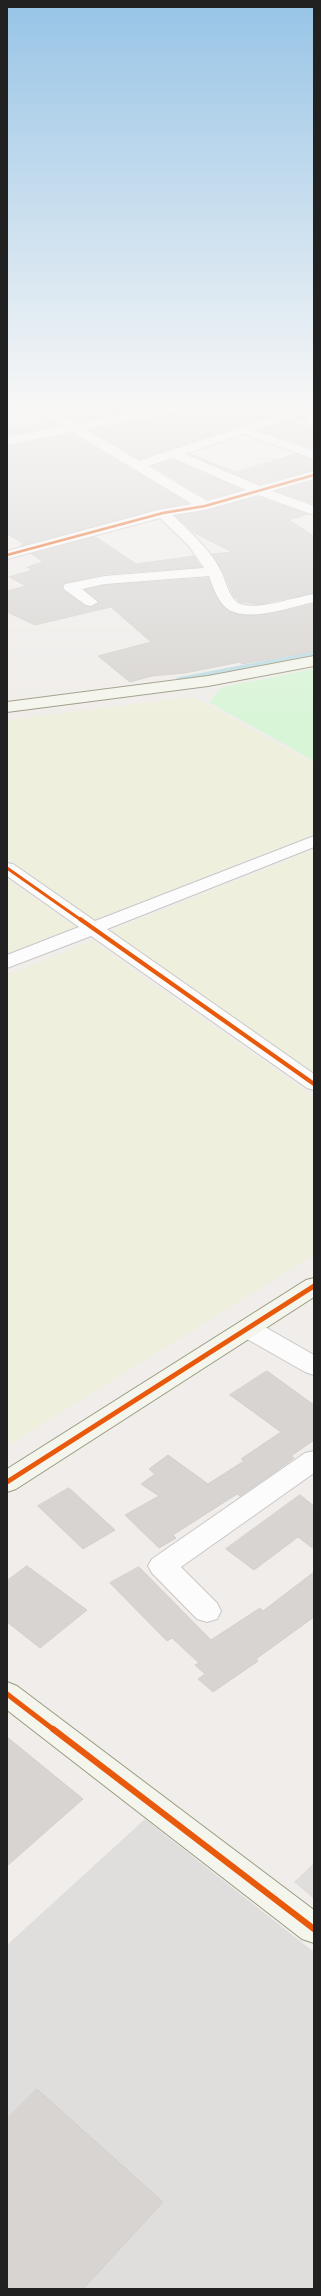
<!DOCTYPE html>
<html>
<head>
<meta charset="utf-8">
<style>
  body { margin:0 }
  #map { position:relative; width:321px; height:2296px; overflow:hidden; background:#f0edea; font-family:Barlow,sans-serif }
  canvas { display:block }
  .frame { position:absolute; inset:0; border:8px solid #212121; pointer-events:none }
</style>
</head>
<body>
<div id="map">
<canvas width="321" height="2296"></canvas>
<div class="frame"></div>
</div>
<script>
const c = document.querySelector('canvas').getContext('2d');
c.lineJoin = 'round';
function fill(path, color) {
  c.fillStyle = color;
  c.fill(path, 'evenodd');
}
function stroke(path, color, width, dash) {
  c.strokeStyle = color;
  c.lineWidth = width;
  c.lineCap = dash ? 'butt' : 'round';
  c.setLineDash(dash || []);
  c.stroke(path);
}
const farmland = new Path2D(`
  M193 697 314 763V834L94 920 7 859V720Z
  M314 850V1074L110 931Z
  M7 879 76 927 7 954Z
  M92 941 314 1097V1255L7 1446V975Z`);
const park = new Path2D(`
  M314 669V761L209 702 222 687Z`);
const parking = new Path2D(`
  M145 1819 314 1952V2289H7V1945Z
  M314 1863V1899L294 1882Z`);
const stream = new Path2D(`
  M179 680 314 654`);
const building = new Path2D(`
  M85 406H156L77 422 59 411Z
  M193 406H279L288 410 139 459 90 430 186 411Z
  M42 414 60 425 7 435V430L12 428 48 422 32 416Z
  M304 416 309 418 294 422 314 429V449L260 430Z
  M73 434 188 503 158 509 20 546 24 544 7 534V446Z
  M189 454 236 472 296 454 314 460V470L260 484Z
  M173 460 242 490 207 499 152 466Z
  M314 481V504L277 491Z
  M258 497 308 514 289 520 314 536V593L260 604 240 602 233 595 222 570 212 554 232 552 193 532 176 516 205 511Z
  M96 537 136 564 194 556 201 567 105 574 64 583 62 586 64 591 85 606 92 607 100 602 85 590 105 585 208 578 221 604 228 611 238 615 271 614 314 604V651L242 664 240 662 185 673 152 676 130 682 98 656 151 642 111 607 35 625 7 612V591L26 586 9 577 32 570 27 567 43 562 32 554Z
  M267 1371 314 1405V1440L291 1456 294 1458 272 1474 240 1496 237 1494 173 1535 176 1538 159 1548 125 1515 159 1496 141 1484 155 1474 149 1469 168 1455 208 1484 244 1461 241 1459 281 1432 230 1395Z
  M69 1488 115 1530 83 1549 38 1506Z
  M300 1495 314 1506V1549L298 1537 254 1570 226 1549Z
  M27 1566 87 1610 40 1648 7 1622V1581Z
  M139 1567 211 1640 260 1608 263 1611 314 1572V1617L256 1659 258 1661 213 1692 198 1679 205 1674 195 1665 199 1663 172 1638 167 1641 110 1583Z
  M7 1737 83 1799 7 1866Z
  M37 2089 163 2202 83 2289H7V2119Z`);
const street = new Path2D(`
  M33 406H48L77 424 166 406H192L186 410 86 429 139 461 304 406H314V411L255 430 314 451V459L243 434 185 454 260 486 314 471V479L272 491 314 506V515L258 495 205 510 173 515C190 532 210 549 221 571 227 583 229 602 244 605 262 609 296 597 314 594V602C291 607 251 622 229 610 218 603 213 587 209 576L105 584 82 589 98 602 91 606 86 605 65 590 63 587 65 584 105 576 204 568 189 546 160 518 7 559V551L158 510 192 504 73 432 7 445V437L64 426ZM173 458 246 490 207 501 148 466Z
  M314 836V847L107 929 314 1074V1090L307 1088 91 936 7 968V955L79 927 7 876V863L13 864 95 921Z
  M249 1321 258 1323 314 1355V1375L305 1372 240 1335 237 1329 240 1323Z
  M314 1451V1473L181 1567 217 1603 221 1611 217 1619 207 1622 197 1619 152 1573 148 1566 152 1559 305 1453Z`);
const secondary = new Path2D(`
  M314 656V666L208 686 7 712V702L208 676Z
  M314 1278V1297L16 1489 7 1492V1469L306 1280Z
  M7 1682 17 1686 314 1910V1943L302 1939 7 1710Z`);
const cyclewayFar4 = new Path2D(`
  M7 555 163 513 205 506 314 475`);
const cyclewayFar3 = new Path2D(`
  M7 868 81 920`);
const cyclewayFar2 = new Path2D(`
  M80 919 314 1084`);
const cyclewayFar1 = new Path2D(`
  M7 1482 314 1286
  M7 1694 54 1730`);
const cycleway = new Path2D(`
  M53 1729 314 1929`);
fill(farmland, '#efefdd');
fill(park, '#d8f5d7');
fill(parking, '#e0dedd');
stroke(stream, '#bddce3', 5.5);
fill(building, '#d7d4d1');
stroke(building, '#d3cfcb', 1);
stroke(street, '#c8c7c6', 2);
stroke(secondary, '#9a9a80', 2);
fill(street, '#fdfcfc');
fill(secondary, '#f4f5ec');
stroke(cyclewayFar4, '#e8590c', 2.5);
stroke(cyclewayFar3, '#e8590c', 3);
stroke(cyclewayFar2, '#e8590c', 4);
stroke(cyclewayFar1, '#e8590c', 5);
stroke(cycleway, '#e8590c', 6);
const sky = c.createLinearGradient(0, 0, 0, 728);
sky.addColorStop(0, '#97c4e6');
sky.addColorStop(0.56, '#f8f7f6');
sky.addColorStop(1, '#f8f7f600');
c.fillStyle = sky;
c.fillRect(0, 0, 321, 728);
</script>
</body>
</html>
